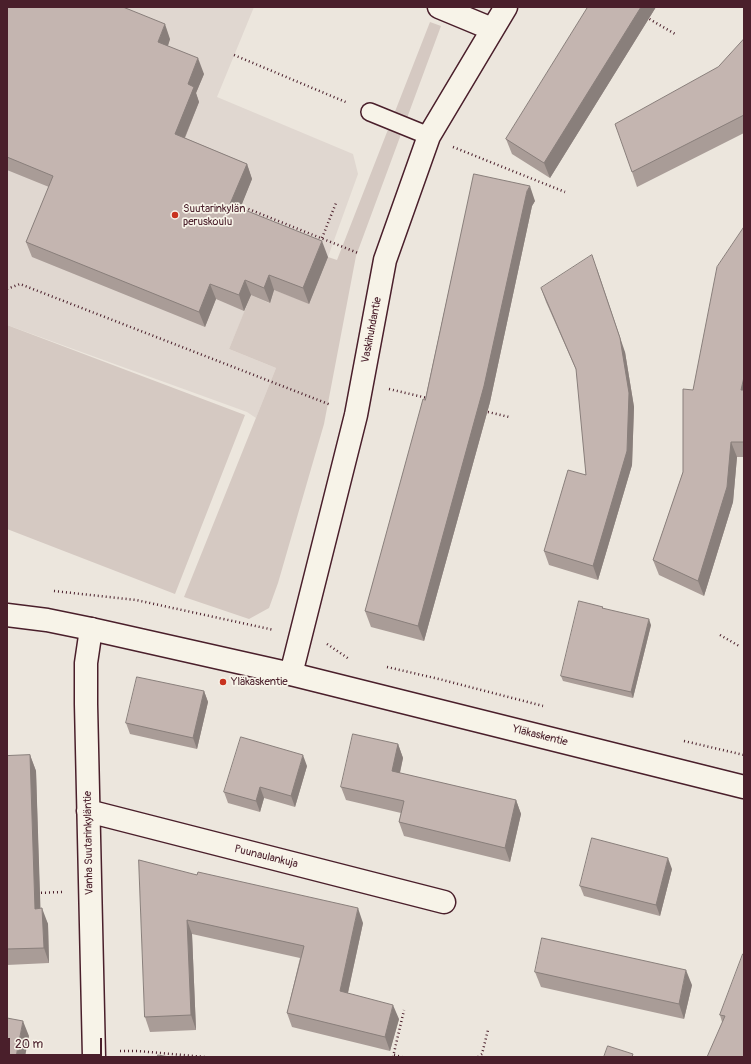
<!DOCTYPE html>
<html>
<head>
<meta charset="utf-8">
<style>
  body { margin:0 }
  #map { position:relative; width:751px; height:1064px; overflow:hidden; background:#ece6dd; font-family:Pangolin,sans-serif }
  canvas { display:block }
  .frame { position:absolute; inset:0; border:8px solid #4a1f2b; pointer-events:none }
  .scale { position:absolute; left:8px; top:1038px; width:94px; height:18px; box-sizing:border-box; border:2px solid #4a1f2b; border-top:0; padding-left:5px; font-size:12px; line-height:14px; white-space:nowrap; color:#4a1f2b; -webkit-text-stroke:3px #f7f3e8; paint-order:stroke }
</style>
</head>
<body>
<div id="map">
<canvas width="751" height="1064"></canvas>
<div class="frame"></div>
<div class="scale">20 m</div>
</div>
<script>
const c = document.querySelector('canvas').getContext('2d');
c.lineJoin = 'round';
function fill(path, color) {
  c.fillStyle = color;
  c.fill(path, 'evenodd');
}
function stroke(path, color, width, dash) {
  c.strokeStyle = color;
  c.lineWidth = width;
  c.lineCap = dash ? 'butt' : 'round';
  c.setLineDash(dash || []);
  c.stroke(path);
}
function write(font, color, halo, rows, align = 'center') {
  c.font = font + ' Pangolin,sans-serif';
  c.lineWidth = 3.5;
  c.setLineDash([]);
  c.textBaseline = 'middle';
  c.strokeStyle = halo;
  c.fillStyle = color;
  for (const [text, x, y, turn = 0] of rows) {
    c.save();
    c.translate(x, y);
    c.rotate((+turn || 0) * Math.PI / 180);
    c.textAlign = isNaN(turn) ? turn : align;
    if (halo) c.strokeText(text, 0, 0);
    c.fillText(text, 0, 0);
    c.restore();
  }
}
const built = new Path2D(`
  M7 7H254L217 97 353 154 358 174 328 257 309 304 275 290 270 303 251 296 229 349 276 368 256 418 247 412 7 325Z`);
const green = new Path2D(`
  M430 22 441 26 356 256 324 424 278 583 269 608 249 619 184 597 276 368 229 349 251 295 269 303 274 290 309 303 328 257 337 260Z
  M7 325 245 415 175 594 7 529Z`);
const path = new Path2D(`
  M646 17 675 34
  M234 55 348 103
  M453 147 565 192
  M241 206 358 253
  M322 238 336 203
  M7 289 20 284 331 405
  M389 389 427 398
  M484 411 509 417
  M54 591 136 600 274 630
  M720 635 739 646
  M327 644 349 659
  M387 667 439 679 543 706
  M684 741 744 755
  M37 893 62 892
  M120 1051H138L205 1057
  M394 1055 402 1057
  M393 1057 404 1010
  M478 1057 482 1054 488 1030`);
const service = new Path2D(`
  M370 112 429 136`);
const minor = new Path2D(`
  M439 7 492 29
  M91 629 86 663V704L94 1057
  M291 674 356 415 385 260 429 136 506 7
  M88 811 444 902`);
const tertiary = new Path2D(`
  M7 615 47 620 91 629 291 674 744 787`);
const wall = new Path2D(`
  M7 7 170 39 168 46 204 74 196 93 199 102 185 138 247 164 252 179 240 208 328 257 309 304 274 290 270 303 251 295 244 311 216 299 205 327 32 257 26 242 49 187 7 170Z
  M588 7H656L550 178 512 154 506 139Z
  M744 39V133L637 187 632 172Z
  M474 174 535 201 532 206 490 402 424 641 371 627 365 611 425 400Z
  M744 227V457H737L733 502 704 596 659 575 653 560 683 472 693 390Z
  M541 288 625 352 634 407 632 465 598 580 549 565 544 551 586 475 577 372 546 302Z
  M603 607V609L651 625 633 698 563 681 561 676Z
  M204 691 208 702 197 749 130 734 126 723Z
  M398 744 403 758 400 773 516 800 521 814 510 862 404 836 399 822 401 813 346 800 341 787Z
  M30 755 36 771 40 908 48 924 49 963 7 965V756Z
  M307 766 295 807 264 798 260 812 228 803 224 792Z
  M139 860 363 923 348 993 399 1019 390 1051 292 1027 287 1013 300 958 192 934 196 1030 150 1032 145 1017Z
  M672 869 660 916 584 896 580 886Z
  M744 954V1057L722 1022 720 1015Z
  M535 972 692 985 684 1019 541 987Z`);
const shadedWall = new Path2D(`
  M641 7H656L550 178 544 163Z
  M165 24 170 39 164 57 158 42Z
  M198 58 204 74 196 93 199 102 180 149 175 134 188 84Z
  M247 164 252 179 236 219 230 204Z
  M530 186 535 201 532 206 490 402 424 641 418 626 527 191Z
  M322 241 328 257 309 304 303 288Z
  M597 269 625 352 634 407 632 465 598 580 593 566Z
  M269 275 274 290 270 303 264 288Z
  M245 280 251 295 244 311 239 295Z
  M210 284 216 299 205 327 199 312Z
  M744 377V398L741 390Z
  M731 442 737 457 733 502 704 596 698 581Z
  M649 619 651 625 633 698 631 692Z
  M204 691 208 702 197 749 193 738Z
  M398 744 403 758 397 785 392 771Z
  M30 755 36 771 41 924 35 909Z
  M303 755 307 766 295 807 291 796Z
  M260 787 264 798 260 812 256 801Z
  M516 800 521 814 510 862 505 848Z
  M668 858 672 869 660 916 656 905Z
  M42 908 48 924 49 963 44 948Z
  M358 908 363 923 345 1006 340 991Z
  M187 920 192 934 196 1030 191 1015Z
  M686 970 692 985 684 1019 679 1004Z
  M393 1005 399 1019 390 1051 385 1037Z
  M23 1021 29 1036 25 1057H16Z`);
const building = new Path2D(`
  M7 7H123L165 24 158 42 198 58 188 84 194 87 175 134 247 164 230 204 322 241 303 288 269 275 264 288 245 280 239 295 210 284 199 312 26 242 53 176 7 157Z
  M588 7H641L544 163 506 139Z
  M744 39V115L632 172 615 124 718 67Z
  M474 174 530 186 527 191 484 386 418 626 365 611 423 399 425 400Z
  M744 227V377L741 390H744V442H731L727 487 698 581 653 560 683 472V389L693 390 717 267Z
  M592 255 620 338 629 393 627 451 593 566 544 551 568 470 586 475 576 369 541 288Z
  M579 601 603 607 602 608 649 619 631 692 561 676Z
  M137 677 204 691 193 738 126 723Z
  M353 734 398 744 392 771 516 800 505 848 399 822 404 801 341 787Z
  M241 737 303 755 291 796 260 787 256 801 224 792Z
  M30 755 35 909 42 908 44 948 7 949V756Z
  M592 838 668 858 656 905 580 886Z
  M139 860 197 875 198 872 358 908 340 991 393 1005 385 1037 287 1013 304 946 187 920 191 1015 145 1017Z
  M542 938 686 970 679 1004 535 972Z
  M743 954H744V1057H707L725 1016 720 1015Z
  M7 1018 23 1021 16 1057H7Z
  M608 1046 633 1054 632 1057H604Z
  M158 1055 169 1057H158Z`);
const markers = [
  [175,215,4,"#c8321e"],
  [223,682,4,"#c8321e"]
];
const poiNames = [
  ["Suutarinkylän",183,209],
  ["peruskoulu",183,222],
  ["Yläkaskentie",231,682]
];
const streetNames = [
  ["Vaskihuhdantie",372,330,-79],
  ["Yläkaskentie",540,736,14],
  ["Vanha Suutarinkyläntie",89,843,-91],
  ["Puunaulankuja",266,857,14]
];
fill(built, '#e0d7d0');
fill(green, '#d5c9c2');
stroke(service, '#4a1f2b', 20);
stroke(minor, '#4a1f2b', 25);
stroke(tertiary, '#4a1f2b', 25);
stroke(path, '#4a1f2b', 2.5, [1, 3]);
stroke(service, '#f7f3e8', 17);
stroke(minor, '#f7f3e8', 22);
stroke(tertiary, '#f7f3e8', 22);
fill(wall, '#a99c97');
fill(shadedWall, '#897f7b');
fill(building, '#c4b5b0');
stroke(building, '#897f7b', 1);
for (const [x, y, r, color] of markers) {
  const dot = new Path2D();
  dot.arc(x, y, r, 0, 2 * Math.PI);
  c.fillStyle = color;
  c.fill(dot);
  stroke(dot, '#f7f3e8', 1.5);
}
write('11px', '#4a1f2b', '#f7f3e8', poiNames, 'left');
write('11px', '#4a1f2b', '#f7f3e8', streetNames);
</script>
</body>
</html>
